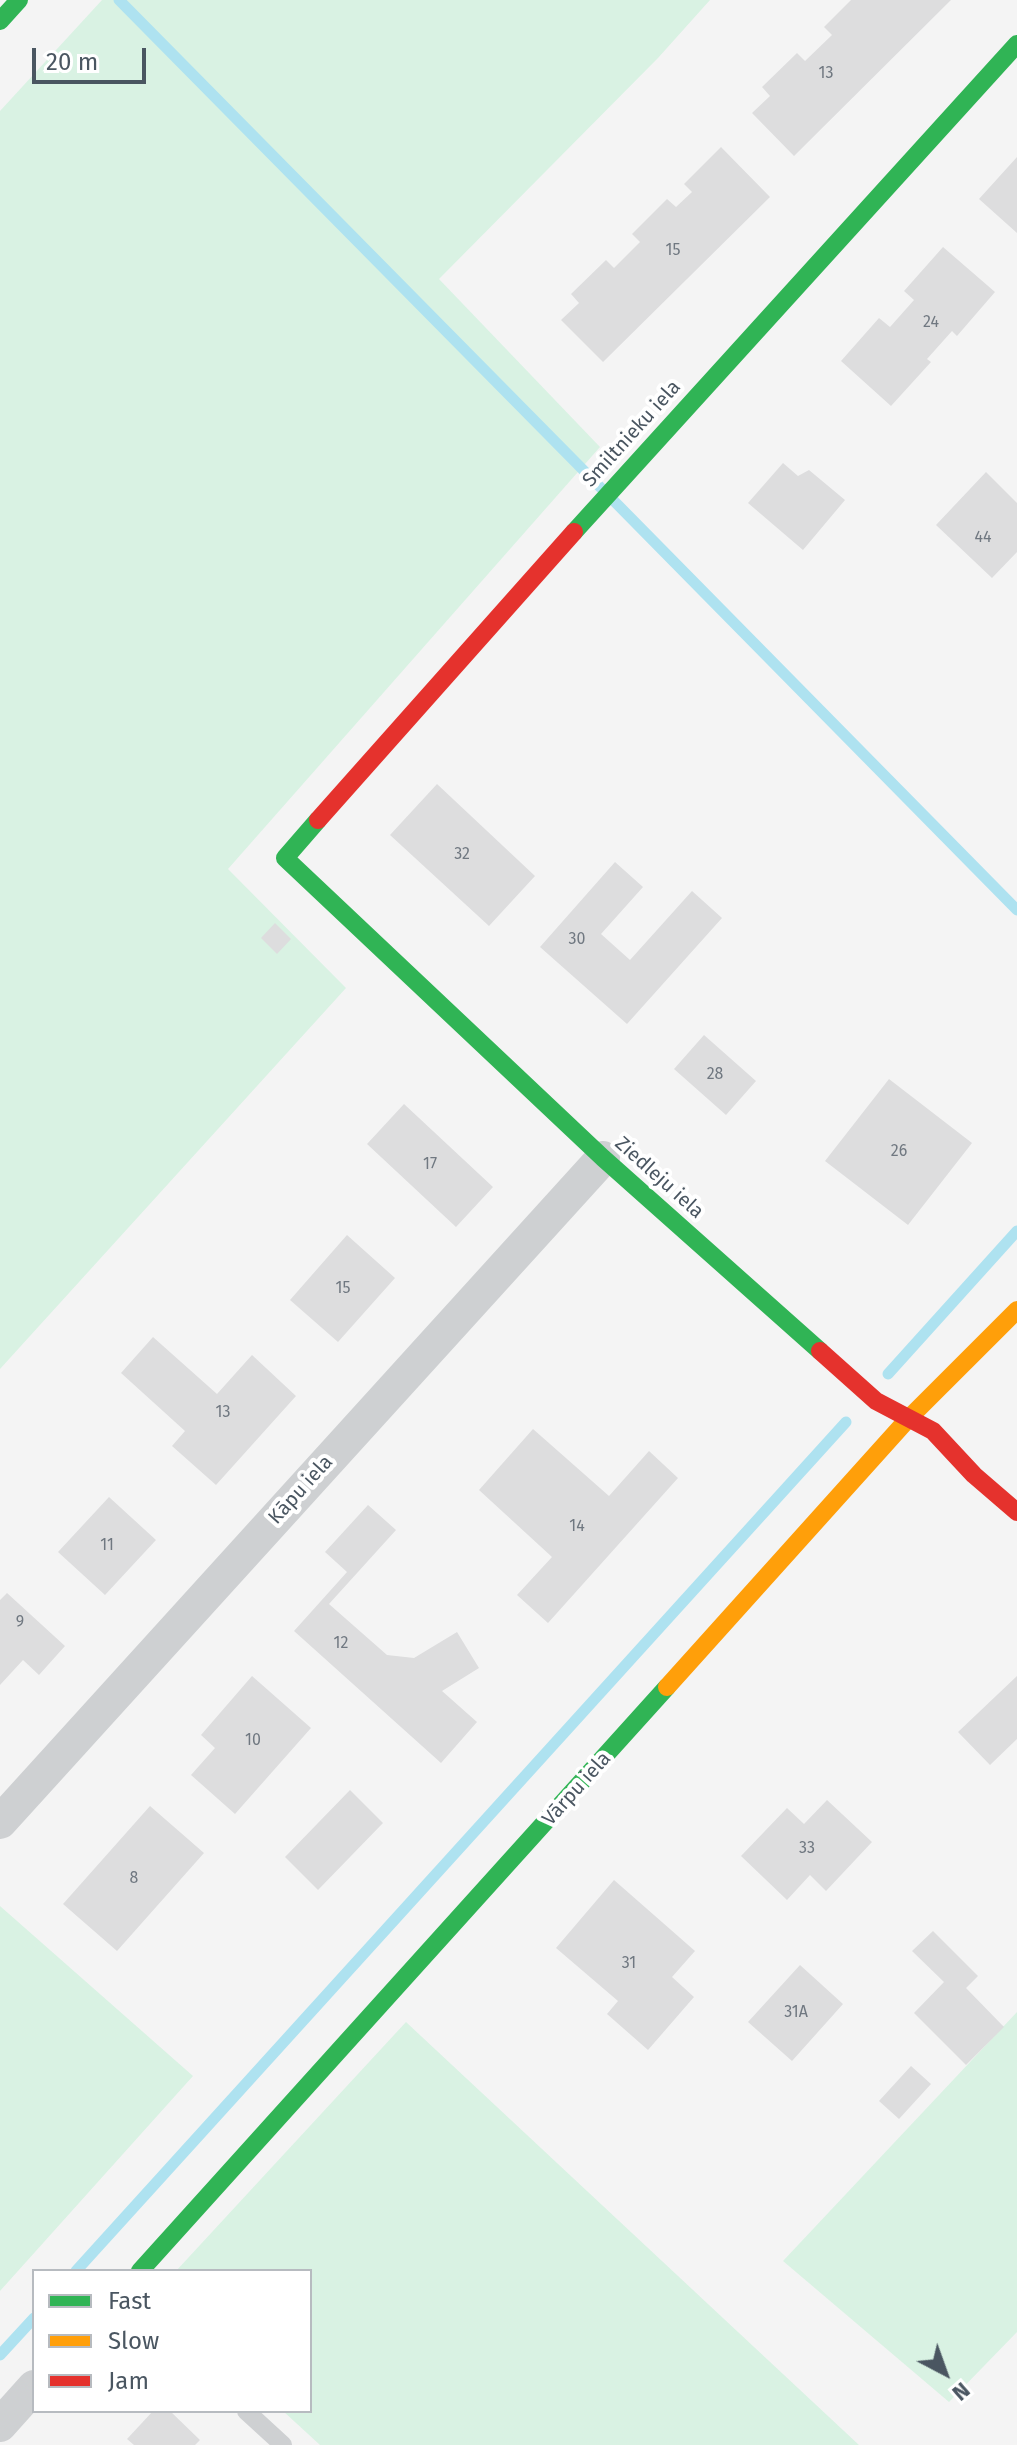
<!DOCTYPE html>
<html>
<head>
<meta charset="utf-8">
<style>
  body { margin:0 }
  #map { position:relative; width:1017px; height:2445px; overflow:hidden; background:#f4f4f4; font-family:"Fira Sans",sans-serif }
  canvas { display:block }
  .legend { position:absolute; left:32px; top:2269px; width:280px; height:144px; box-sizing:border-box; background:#fff; border:2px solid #b7bbc0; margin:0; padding:10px 14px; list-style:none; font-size:24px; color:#4a5661 }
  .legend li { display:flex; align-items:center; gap:16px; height:40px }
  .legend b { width:40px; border:2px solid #b7bbc0 }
  .north { position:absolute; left:905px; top:2333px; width:80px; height:80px; -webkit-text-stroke:6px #fff; paint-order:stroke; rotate:139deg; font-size:22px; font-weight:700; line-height:32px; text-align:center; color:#4a5661 }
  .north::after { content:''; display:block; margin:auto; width:28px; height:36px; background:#4a5661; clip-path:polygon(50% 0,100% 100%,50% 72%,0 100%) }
  .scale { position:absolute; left:32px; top:48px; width:114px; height:36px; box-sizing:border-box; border:4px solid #4a5661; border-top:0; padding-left:10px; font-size:24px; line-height:28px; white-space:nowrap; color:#4a5661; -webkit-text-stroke:6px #fff; paint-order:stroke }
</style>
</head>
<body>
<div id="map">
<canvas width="1017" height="2445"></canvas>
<ul class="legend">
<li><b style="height:10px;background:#30b455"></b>Fast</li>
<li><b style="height:10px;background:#ff9f0a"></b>Slow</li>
<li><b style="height:10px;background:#e5322d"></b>Jam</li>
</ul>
<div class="north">N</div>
<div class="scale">20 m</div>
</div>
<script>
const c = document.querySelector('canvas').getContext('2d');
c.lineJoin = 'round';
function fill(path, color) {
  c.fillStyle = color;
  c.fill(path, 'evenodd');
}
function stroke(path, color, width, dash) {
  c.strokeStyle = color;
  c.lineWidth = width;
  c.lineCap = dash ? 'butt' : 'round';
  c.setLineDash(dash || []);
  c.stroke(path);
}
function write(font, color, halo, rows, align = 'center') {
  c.font = font + ' "Fira Sans",sans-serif';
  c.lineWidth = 8;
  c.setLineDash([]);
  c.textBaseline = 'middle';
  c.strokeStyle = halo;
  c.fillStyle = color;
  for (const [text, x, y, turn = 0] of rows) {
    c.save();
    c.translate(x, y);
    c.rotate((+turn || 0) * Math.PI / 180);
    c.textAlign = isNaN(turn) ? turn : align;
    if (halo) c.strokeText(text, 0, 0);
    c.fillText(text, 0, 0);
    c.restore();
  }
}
const green = new Path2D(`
  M102 0H710L658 58 439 279 600 447 228 869 346 988 0 1369V111Z
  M0 1906 193 2076 0 2291Z
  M1017 2012V2332L949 2402 783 2261Z
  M406 2022 859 2445H320L283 2411H310V2271H176Z`);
const stream = new Path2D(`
  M119 0 601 488
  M613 500 1017 910
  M888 1374 1017 1231
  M76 2271 846 1422
  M0 2355 34 2318`);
const building = new Path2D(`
  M851 0H951L794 156 752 113 770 96 762 87 797 53 805 61 832 35 824 27Z
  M721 147 770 197 603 362 561 320 579 303 571 294 606 260 614 268 640 242 632 234 667 199 676 207 692 192 684 184Z
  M1017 157V233L979 199Z
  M943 247 995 292 957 336 952 331 927 359 931 362 891 406 841 361 879 318 890 327 914 300 904 291Z
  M783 463 798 476 809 470 845 500 803 550 748 503Z
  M986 472 1017 503V552L992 578 936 525Z
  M437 784 535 876 489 926 390 835Z
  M615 862 643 887 601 934 630 960 692 891 722 918 627 1024 540 947Z
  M275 923 291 939 277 954 261 938Z
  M704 1035 756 1081 726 1115 674 1069Z
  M889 1079 972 1143 908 1225 825 1161Z
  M404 1104 493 1187 456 1227 367 1144Z
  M347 1235 395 1278 338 1342 290 1300Z
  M153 1337 217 1394 252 1355 296 1396 216 1485 172 1446 185 1431 121 1373Z
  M533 1429 609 1496 649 1451 678 1478 548 1623 517 1595 552 1557 479 1490Z
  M109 1497 156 1540 105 1595 58 1552Z
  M368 1505 396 1530 329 1604 387 1655 414 1658 457 1632 479 1668 442 1691 477 1722 441 1763 294 1631 347 1572 325 1552Z
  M7 1593 65 1646 39 1675 23 1660 0 1685V1600Z
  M252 1676 311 1728 235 1814 191 1775 215 1748 201 1735Z
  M1017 1676V1739L990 1765 958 1732Z
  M350 1790 383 1823 318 1890 285 1857Z
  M827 1800 872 1842 826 1891 810 1875 787 1900 741 1856 787 1808 804 1824Z
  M150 1806 204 1853 117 1951 63 1904Z
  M614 1880 695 1951 672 1977 694 1997 648 2050 607 2014 618 2001 556 1948Z
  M933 1931 978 1976 966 1988 1004 2027 966 2065 914 2013 944 1982 912 1951Z
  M800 1965 843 2004 792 2061 748 2022Z
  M911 2066 931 2084 899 2119 879 2101Z
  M153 2411H170L200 2440 195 2445H134L127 2439Z`);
const lane = new Path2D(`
  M246 2411 283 2445`);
const street = new Path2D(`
  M0 1822 603 1158
  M0 2425 34 2387`);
const fast = new Path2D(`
  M0 21 19 0
  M574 532 1017 44
  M318 820 285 858 603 1158 820 1351
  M140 2271 667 1687`);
const slow = new Path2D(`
  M667 1687 908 1419 1017 1310`);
const jam = new Path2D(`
  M318 820 574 532
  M820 1351 876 1401 933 1431 974 1475 1017 1512`);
const numberNames = [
  ["13",826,74],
  ["15",673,251],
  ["24",931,323],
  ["44",983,538],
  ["32",462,855],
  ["30",577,940],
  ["28",715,1075],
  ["26",899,1152],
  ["17",430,1165],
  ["15",343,1289],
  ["13",223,1413],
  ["14",577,1527],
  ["11",107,1546],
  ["9",20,1623],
  ["12",341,1644],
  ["10",253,1741],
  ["33",807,1849],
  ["8",134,1879],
  ["31",629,1964],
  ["31A",796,2013]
];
const streetNames = [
  ["Smiltnieku iela",632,434,-48],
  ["Ziedleju iela",659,1178,42],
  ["Kāpu iela",301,1490,-48],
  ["Vārpu iela",577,1789,-48]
];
fill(green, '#d9f2e3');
stroke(stream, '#aee2f0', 11);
fill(building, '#ddddde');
stroke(lane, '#ced0d2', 18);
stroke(street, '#ced0d2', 34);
stroke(fast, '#30b455', 18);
stroke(slow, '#ff9f0a', 18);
stroke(jam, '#e5322d', 18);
write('16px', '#707881', null, numberNames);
write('20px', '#4a5661', '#fff', streetNames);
</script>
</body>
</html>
